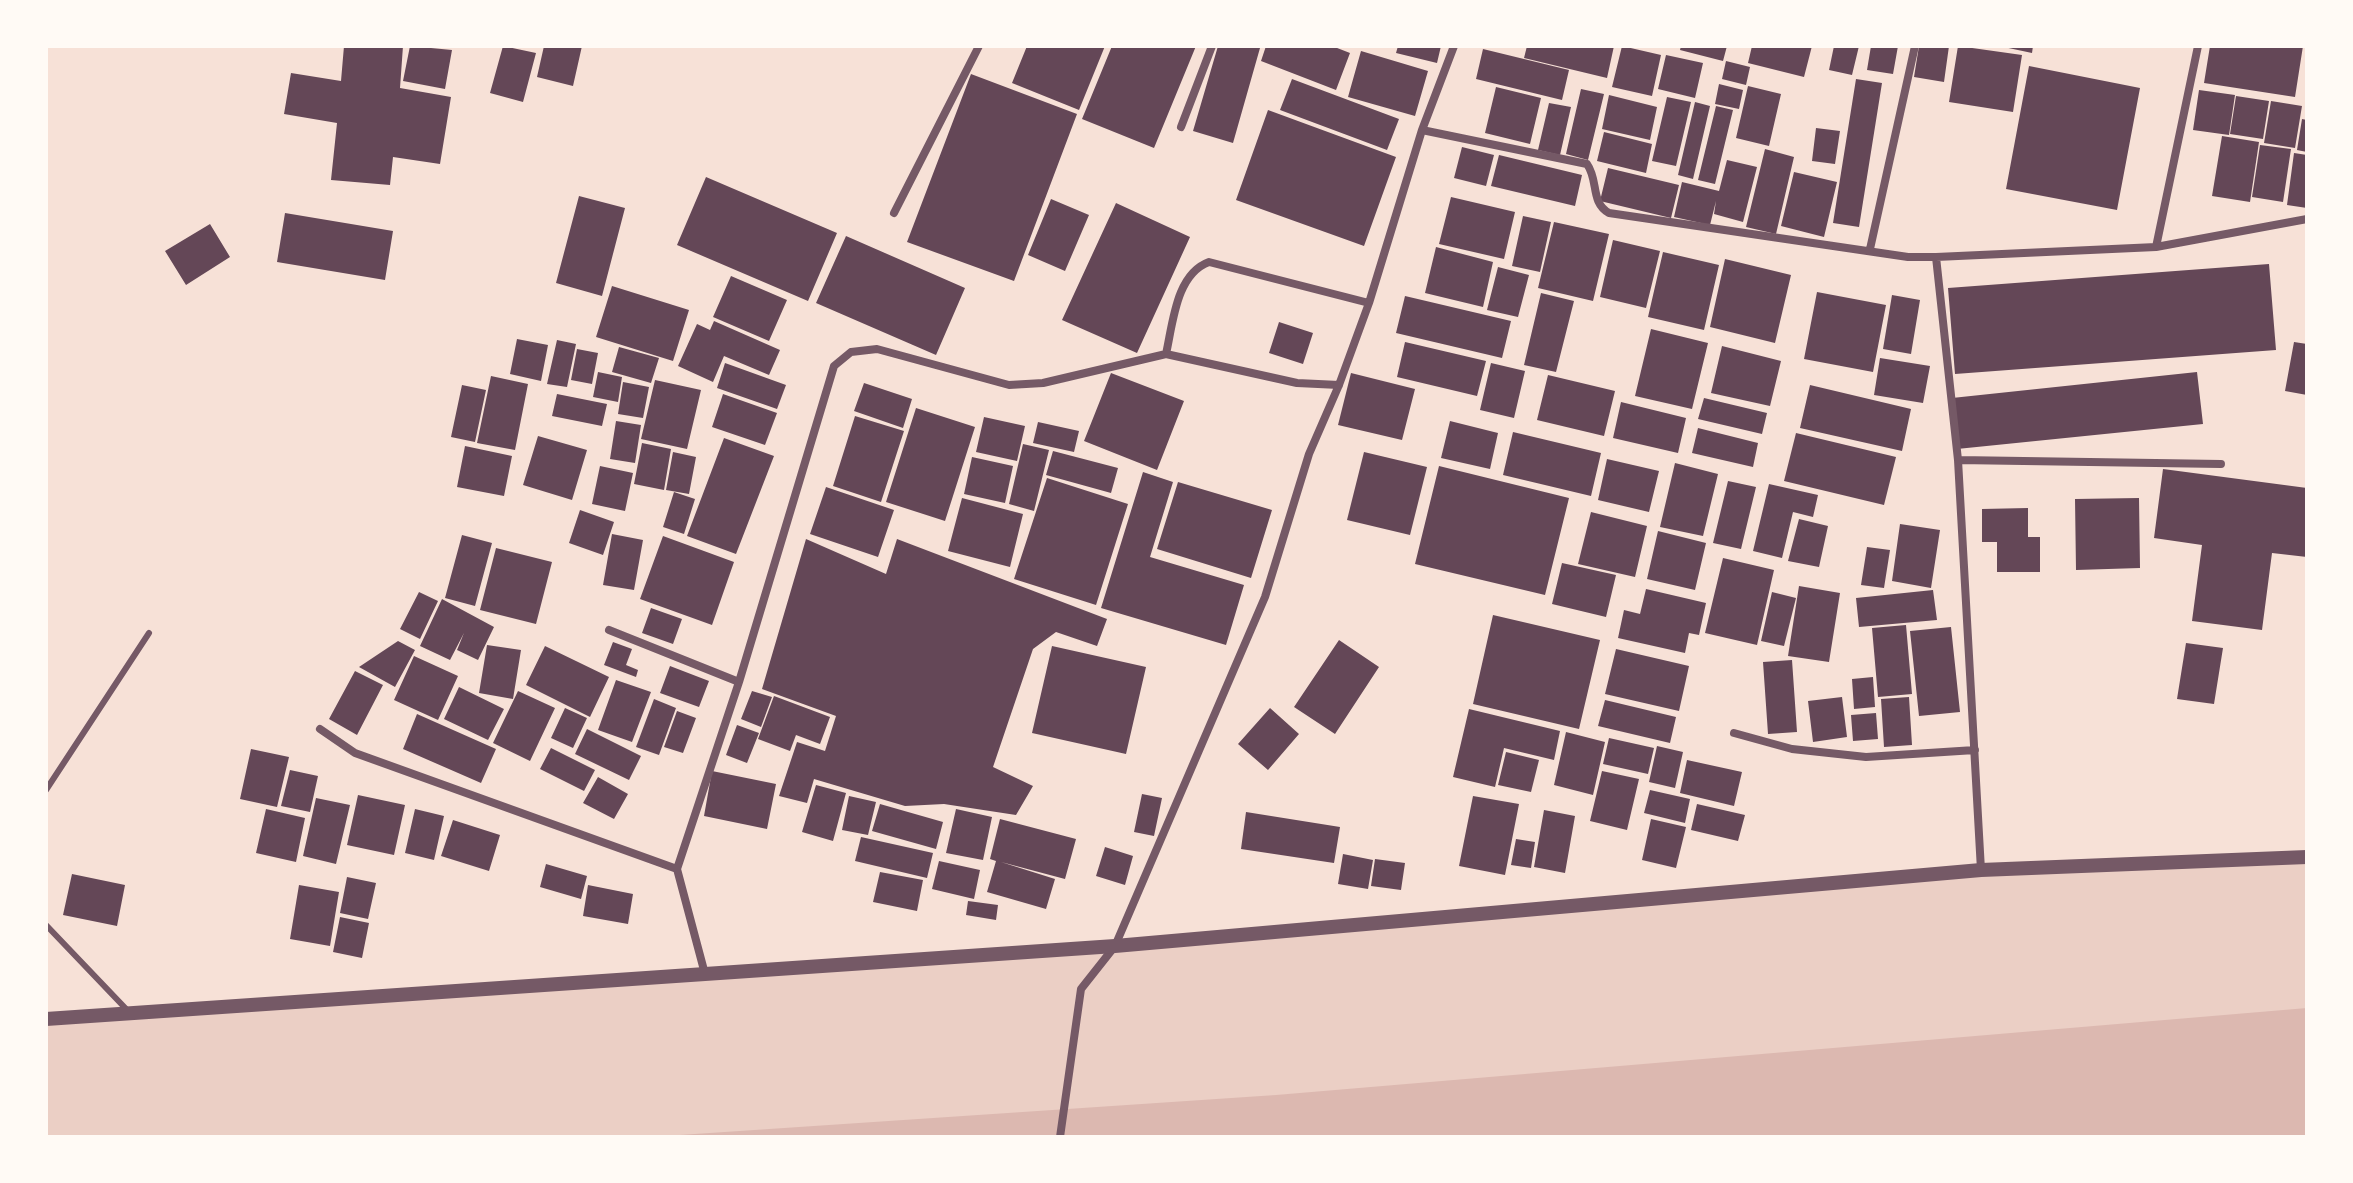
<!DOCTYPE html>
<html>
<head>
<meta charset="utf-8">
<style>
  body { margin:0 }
  #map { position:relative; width:2353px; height:1183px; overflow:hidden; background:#f7e1d7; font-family:"Golos Text",sans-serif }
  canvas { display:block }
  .frame { position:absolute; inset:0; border:48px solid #fffaf5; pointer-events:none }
</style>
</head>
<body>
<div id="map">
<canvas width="2353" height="1183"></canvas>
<div class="frame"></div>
</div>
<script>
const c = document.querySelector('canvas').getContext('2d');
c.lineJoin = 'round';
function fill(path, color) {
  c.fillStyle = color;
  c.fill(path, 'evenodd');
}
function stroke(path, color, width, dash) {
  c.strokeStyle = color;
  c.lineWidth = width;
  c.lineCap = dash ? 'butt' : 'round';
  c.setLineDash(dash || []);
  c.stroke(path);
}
const green = new Path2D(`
  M2307 857V1137H46V1019L1115 946 1981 870Z`);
const water = new Path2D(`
  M2307 1008V1137H650L1276 1095Z`);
const building = new Path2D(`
  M344 46H403L400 88 451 97 440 164 393 157 390 185 331 180 337 123 284 114 291 73 341 81Z
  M410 46 452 50 445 89 403 81Z
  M503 46 536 53 523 102 490 93Z
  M544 46H582L573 86 537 77Z
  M1027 46H1105L1079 110 1012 83Z
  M1112 46H1196L1154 148 1082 119Z
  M1218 46 1260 48 1233 143 1193 131Z
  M1266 46H1332L1350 53 1336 90 1261 61Z
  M1398 46H1441L1437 63 1396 53Z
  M1527 46H1614L1607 78 1524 58Z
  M1622 46 1661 55 1652 96 1612 87Z
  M1681 46H1727L1723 61 1680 50Z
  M1752 46H1812L1804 77 1748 63Z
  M1834 46H1859L1852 75 1829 70Z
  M1871 46H1898L1893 74 1867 70Z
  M1919 46H1949L1944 82 1914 77Z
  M1958 46 2022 55 2013 112 1949 102Z
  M1999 46H2033L2032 53Z
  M2210 46H2303L2295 97 2204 83Z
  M1483 49 1569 70 1562 100 1476 79Z
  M1361 51 1428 71 1415 116 1348 97Z
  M1666 55 1703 63 1695 98 1658 89Z
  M1726 61 1750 67 1746 85 1722 79Z
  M2029 66 2140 88 2117 210 2006 189Z
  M971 74 1077 114 1014 281 907 242Z
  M1292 79 1399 119 1387 150 1280 110Z
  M1856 79 1882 83 1859 227 1833 223Z
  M1719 84 1743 90 1739 109 1715 104Z
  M1748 86 1781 94 1769 146 1736 138Z
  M1496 87 1541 98 1530 144 1485 133Z
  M1581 89 1604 94 1588 160 1566 154Z
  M2199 90 2235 95 2229 135 2193 130Z
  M1609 95 1657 107 1650 140 1602 129Z
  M2236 96 2269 101 2263 139 2230 134Z
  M1667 97 1691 102 1676 166 1652 161Z
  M2271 101 2302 106 2295 148 2264 143Z
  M1695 102 1710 106 1693 179 1678 175Z
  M1549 103 1571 107 1560 155 1538 150Z
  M1716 106 1733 110 1715 184 1698 180Z
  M1268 110 1396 157 1364 246 1236 200Z
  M2302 119 2307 120V152L2297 150Z
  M1816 128 1840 131 1835 164 1812 161Z
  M1604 132 1652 144 1646 173 1597 161Z
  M2222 136 2259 142 2250 202 2212 196Z
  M2260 145 2291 149 2283 202 2252 197Z
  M1462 147 1494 155 1486 186 1454 178Z
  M1765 149 1794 157 1776 234 1746 227Z
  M2294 153 2307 155V208L2287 205Z
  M1499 155 1582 175 1575 206 1491 186Z
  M1727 160 1757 167 1743 222 1714 214 1716 201 1710 225 1674 217 1682 182 1719 191Z
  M1608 168 1679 185 1671 218 1600 201Z
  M1794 172 1837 182 1824 237 1781 226Z
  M706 177 837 233 808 301 677 245Z
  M579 196 625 208 602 296 556 283Z
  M1451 197 1515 212 1504 259 1439 244Z
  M1051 199 1089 215 1065 271 1028 255Z
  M1116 203 1190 237 1137 353 1062 320Z
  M285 213 393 231 385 280 277 262Z
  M1523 216 1551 222 1540 272 1512 266Z
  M1554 222 1609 234 1593 301 1538 288Z
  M210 224 230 257 186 285 165 251Z
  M846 236 965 288 936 355 816 303Z
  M1613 240 1660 251 1646 308 1600 297Z
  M1436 247 1493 262 1483 307 1425 293Z
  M1663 252 1719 265 1704 330 1648 317Z
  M1725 259 1791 275 1775 343 1710 327Z
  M2269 264 2276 350 1955 374 1948 288Z
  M1498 267 1529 275 1518 317 1487 310Z
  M731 276 787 300 769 341 713 317Z
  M612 286 689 310 673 361 596 337Z
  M1817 292 1886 305 1873 372 1804 359Z
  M1541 293 1574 301 1556 372 1524 365Z
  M1892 295 1920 300 1911 354 1883 349Z
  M1405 296 1511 321 1502 358 1396 333Z
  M714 321 780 350 769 375 724 356 713 382 678 366 697 324 710 330Z
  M1279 322 1313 333 1303 364 1269 353Z
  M1651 329 1708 343 1692 409 1635 396Z
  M517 339 548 345 541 381 510 374Z
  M557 340 576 344 567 387 547 384Z
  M1405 342 1486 361 1477 396 1397 377Z
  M2294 342 2307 344V395L2285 391Z
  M1722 346 1781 361 1770 406 1711 393Z
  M619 347 659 358 651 383 612 372Z
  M577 349 598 353 592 384 571 380Z
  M1880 358 1930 366 1923 403 1874 395Z
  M725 363 786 385 777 409 717 388Z
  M1491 363 1525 371 1514 418 1480 410Z
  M598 372 622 377 618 402 593 397Z
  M2197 372 2203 424 1957 449 1952 398Z
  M1111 373 1184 401 1157 470 1084 441Z
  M1351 373 1415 389 1402 440 1338 425Z
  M1548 375 1615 391 1604 436 1537 420Z
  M491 376 528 384 515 450 477 443Z
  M655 380 701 390 687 449 641 439Z
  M623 382 649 387 643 418 618 414Z
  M864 383 912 399 903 428 854 411Z
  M462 385 486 390 475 442 451 437Z
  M1810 385 1911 409 1902 451 1800 428Z
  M557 394 607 404 602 426 552 416Z
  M723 394 777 413 765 445 712 427Z
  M1704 398 1767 413 1762 434 1698 419Z
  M1621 402 1686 418 1678 453 1613 438Z
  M916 408 975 427 945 521 886 502Z
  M855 416 904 431 881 502 833 486Z
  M984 417 1025 426 1017 461 976 452Z
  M616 421 641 425 635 463 610 459Z
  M1450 421 1498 433 1490 469 1441 458Z
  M1038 422 1079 431 1074 452 1033 443Z
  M1698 428 1758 443 1753 467 1692 453Z
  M1513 432 1601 453 1591 496 1503 475Z
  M1796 433 1896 457 1884 505 1784 481Z
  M538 436 587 450 572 500 523 485Z
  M724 438 774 456 736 554 687 536Z
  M642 443 671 449 664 490 634 484Z
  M1023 444 1049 450 1034 511 1009 504Z
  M465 446 512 456 504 496 457 487Z
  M1053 451 1118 468 1111 493 1046 475Z
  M673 452 696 457 689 494 666 490Z
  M1364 452 1427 467 1410 535 1347 520Z
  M972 457 1013 466 1005 503 964 494Z
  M1607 459 1659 471 1649 512 1598 500Z
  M1675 463 1718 474 1703 536 1660 527Z
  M600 466 633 473 625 511 592 504Z
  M1439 466 1569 498 1545 595 1415 564Z
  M2163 469 2307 488V557L2272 553 2262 630 2192 621 2202 545 2154 538Z
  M1143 472 1173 482 1150 557 1244 585 1226 645 1101 608Z
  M1047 478 1128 504 1096 605 1014 579Z
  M1728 481 1756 487 1741 549 1713 543Z
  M1178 482 1272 510 1251 578 1157 549Z
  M1769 484 1818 495 1813 517 1793 512 1782 558 1753 551Z
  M826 487 894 510 878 557 810 534Z
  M674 492 695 499 684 534 663 527Z
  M962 498 1023 514 1010 567 948 551Z
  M2139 498 2140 568 2076 570 2075 499Z
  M2028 508V537H2040V572H1997V542H1982V509Z
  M580 510 614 522 603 555 569 543Z
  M1591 512 1647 526 1635 577 1578 564Z
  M1799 519 1828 526 1819 567 1788 561Z
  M1900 524 1940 530 1931 588 1892 581Z
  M1658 531 1706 543 1695 590 1647 579Z
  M612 534 643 540 634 590 603 585Z
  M462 535 492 543 475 606 445 598Z
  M663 536 734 562 712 625 640 599Z
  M806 539 886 574 897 539 1107 619 1097 646 1056 632 1033 649 993 767 1033 786 1016 815 944 804 905 806 814 779 807 803 779 796 797 742 825 751 836 716 762 689Z
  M1867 547 1890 550 1884 588 1861 585Z
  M496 548 552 562 536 624 480 610Z
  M1723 558 1774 570 1757 645 1705 633Z
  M1562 563 1616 575 1606 617 1552 604Z
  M1799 586 1840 593 1829 662 1788 656Z
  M1646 589 1706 603 1699 635 1689 633 1685 653 1618 638 1624 610 1640 614Z
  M1933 590 1937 620 1859 627 1856 598Z
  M419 592 438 601 420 639 400 629Z
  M1772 592 1796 598 1784 646 1761 641Z
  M442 599 494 627 478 660 457 650 464 633 450 660 420 646Z
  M651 608 682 619 673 644 642 633Z
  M1493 615 1600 640 1579 729 1473 704Z
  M1906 625 1912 694 1878 697 1872 628Z
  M1951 627 1960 712 1919 716 1910 631Z
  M1339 640 1379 667 1335 734 1294 707Z
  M398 641 415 650 395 687 359 667Z
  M613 642 632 649 626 665 638 670 636 677 604 665Z
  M2186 643 2223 648 2214 704 2177 699Z
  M487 645 521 650 513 699 479 693Z
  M545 646 609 677 590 717 526 685Z
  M1052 646 1146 667 1126 754 1032 733Z
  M1616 649 1689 666 1679 711 1605 694Z
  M414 656 458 676 438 720 394 700Z
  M1792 660 1797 732 1768 734 1763 662Z
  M670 666 709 681 699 707 660 693Z
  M355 671 383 685 357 735 329 719Z
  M1873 677 1875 707 1854 709 1852 679Z
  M616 680 651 692 632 742 598 730Z
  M459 687 504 709 488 740 444 719Z
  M518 691 555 708 530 761 493 743Z
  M752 691 772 697 761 727 741 719Z
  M774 696 830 717 820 744 796 735 790 751 758 739Z
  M1842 697 1847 737 1813 742 1808 701Z
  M1909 697 1912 745 1884 747 1881 699Z
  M654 699 676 708 659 755 636 747Z
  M1605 700 1676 717 1670 743 1598 726Z
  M565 708 587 718 573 748 551 738Z
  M1270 708 1299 734 1268 770 1238 744Z
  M1469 709 1560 731 1554 760 1504 748 1495 787 1453 777Z
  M677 711 696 718 683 753 664 747Z
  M1876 713 1878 739 1853 741 1851 715Z
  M417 714 496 749 481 783 403 749Z
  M737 725 759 733 747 763 726 755Z
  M587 729 641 756 629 780 575 754Z
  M1566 732 1605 742 1593 795 1554 785Z
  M1609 738 1654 748 1648 774 1603 764Z
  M1657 746 1683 752 1675 788 1649 782Z
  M551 748 595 770 584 791 540 769Z
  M251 749 289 757 277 807 240 799Z
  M1506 752 1539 760 1531 792 1498 785Z
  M1687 760 1742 772 1734 806 1680 793Z
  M290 770 318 776 310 812 281 806Z
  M712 771 776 784 767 829 704 816Z
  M1602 771 1639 779 1627 830 1590 821Z
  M598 777 628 794 614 819 583 803Z
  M816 785 846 793 833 841 802 832Z
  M1650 790 1690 799 1685 823 1644 813Z
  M1142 794 1162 798 1154 836 1134 832Z
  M358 795 405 805 394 855 347 845Z
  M849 796 876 802 868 835 842 830Z
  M1473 796 1519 804 1505 875 1459 866Z
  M316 798 350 805 336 864 303 856Z
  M880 804 943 822 936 849 872 831Z
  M1697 804 1745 815 1738 841 1691 830Z
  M266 809 305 818 296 862 256 853Z
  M415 809 444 816 434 860 405 853Z
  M956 809 992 817 983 860 946 853Z
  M1544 810 1575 816 1565 873 1534 867Z
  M1246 812 1340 827 1334 863 1241 849Z
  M1000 819 1076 839 1065 879 1001 862 1055 879 1046 909 987 892 996 861 990 859Z
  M1651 819 1686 827 1676 868 1642 860Z
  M453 820 500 835 489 871 441 856Z
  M861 837 933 853 927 878 855 861Z
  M1516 839 1535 842 1531 868 1511 865Z
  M1105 847 1133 856 1125 885 1096 876Z
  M1343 854 1373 860 1368 889 1338 884Z
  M1375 859 1405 863 1401 890 1371 886Z
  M939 861 980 870 974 899 932 889Z
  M546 864 587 876 581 899 540 887Z
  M880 872 923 880 917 911 873 902Z
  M72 874 125 885 117 926 63 915Z
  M347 877 376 883 368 919 340 913Z
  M299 885 339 892 330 946 290 939Z
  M588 885 633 894 628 924 583 916Z
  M968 901 998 905 996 920 966 915Z
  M340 917 369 923 362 958 333 952Z`);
const service = new Path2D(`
  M46 790 149 633
  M46 925 129 1012`);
const minor = new Path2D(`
  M1181 127 1212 46
  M1422 130 1587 164C1599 181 1590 202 1609 213L1908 257H1936L2156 247 2307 219
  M894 213 979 46
  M2156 247 2198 46
  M1870 249 1915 46
  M1936 257 1958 460 1981 870
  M1166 354C1173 323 1176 274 1209 262L1369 303
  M1958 460 2221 464
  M609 630 739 682
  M320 729 355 753 677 869
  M1734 733 1792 749 1866 757 1975 750
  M705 974 677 869 739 682 834 366 851 352 877 349 1009 385 1043 383 1166 354 1297 383 1339 385
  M1060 1137 1081 989 1115 946 1265 597 1309 454 1339 385 1369 303 1422 130 1454 46`);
const tertiary = new Path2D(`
  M46 1019 1115 946 1981 870 2307 857`);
fill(green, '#ebcfc5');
fill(water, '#dcb8b0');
fill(building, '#644757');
stroke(service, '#755966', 6);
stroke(minor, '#755966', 8);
stroke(tertiary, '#755966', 14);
</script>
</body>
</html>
